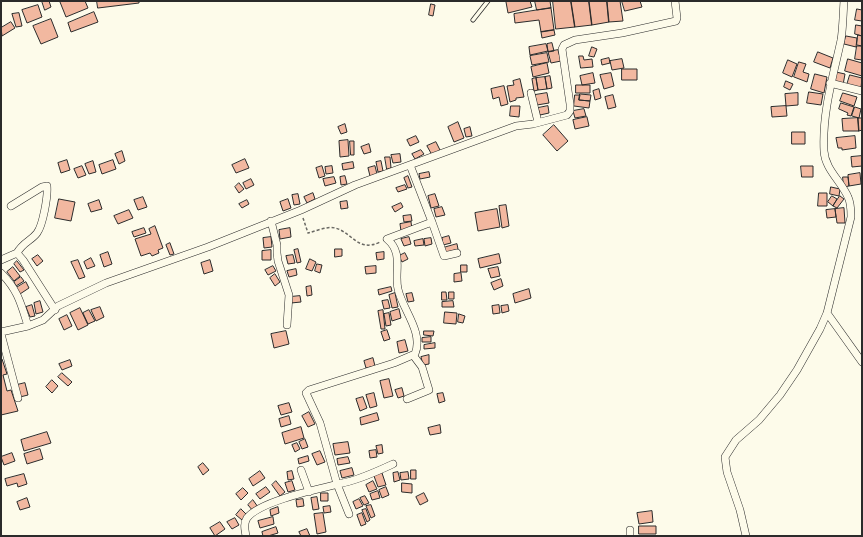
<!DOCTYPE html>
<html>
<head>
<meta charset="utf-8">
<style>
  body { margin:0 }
  #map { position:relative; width:863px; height:537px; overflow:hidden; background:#fdfbea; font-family:"Playfair Display",serif }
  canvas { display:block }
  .frame { position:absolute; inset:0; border:2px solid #2b2b2b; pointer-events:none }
</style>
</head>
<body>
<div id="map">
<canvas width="863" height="537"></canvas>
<div class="frame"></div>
</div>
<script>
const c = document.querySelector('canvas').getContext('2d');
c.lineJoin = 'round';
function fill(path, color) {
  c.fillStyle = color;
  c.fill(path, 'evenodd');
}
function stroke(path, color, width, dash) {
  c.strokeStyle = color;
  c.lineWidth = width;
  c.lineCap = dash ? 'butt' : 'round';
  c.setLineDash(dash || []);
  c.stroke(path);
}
const building = new Path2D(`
  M42 1H49L51 7 45 10Z
  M62 1H85L88 8 66 17 60 2Z
  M97 1H139V3L98 8Z
  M510 1H530L532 7 508 13 506 2Z
  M535 1H550L551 8 537 10Z
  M553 1H571L575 27 556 29Z
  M571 1H589L592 25 575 27Z
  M589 1H607L609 22 592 25Z
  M607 1H620L623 21 609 22Z
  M622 1H640L642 7 625 11Z
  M431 4 435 5 433 16 429 15Z
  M38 5 42 17 27 23 22 10Z
  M551 8 554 30 541 32 539 20 515 23 514 14Z
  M857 9 862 10V21L855 20Z
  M94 12 98 22 71 32 68 23Z
  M19 13 22 26 16 27 12 14Z
  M51 19 58 37 41 44 33 26Z
  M11 22 15 28 2 36 1 28Z
  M856 25 862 26V36L855 34Z
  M554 30 555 35 542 38 541 32Z
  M858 35 862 36V46L857 45Z
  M846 36 857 38 856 47 844 44Z
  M552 43 554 51 548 52 547 44Z
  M546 44 548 51 530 55 529 47Z
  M857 46H862V60L855 59Z
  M592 47 597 49 594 57 589 56Z
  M558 50 561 61 551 63 548 52Z
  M818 52 833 58 830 68 814 62Z
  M547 53 549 62 532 65 530 56Z
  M579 56H583L584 60 592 59 593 67 581 68Z
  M609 58 610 63 602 65 601 60Z
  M622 59 624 68 612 70 610 61Z
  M848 59 862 63V76L845 71Z
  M788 60 797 64 792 77 783 73Z
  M799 62 806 64 803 72 809 74 807 82 794 77Z
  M547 63 549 73 533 77 531 67Z
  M622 69H637V80H622Z
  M836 72 845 74 843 85 834 83Z
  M593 73 595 83 582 85 580 76Z
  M611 73 614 86 604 89 600 75Z
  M815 74 827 77 824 93 811 89Z
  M850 75 862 78 861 88 847 85Z
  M550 76 552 88 547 89 545 77Z
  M545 77 547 89 538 90 536 78Z
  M536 78 538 90 534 91 532 79Z
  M520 79 524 97 516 98V100L510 102 507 86 514 85 513 81Z
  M786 81 793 84 790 90 784 87Z
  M576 85H590V93H576Z
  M504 86 508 104 501 106 499 97 493 99 491 89Z
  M599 89 601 98 595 100 593 91Z
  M809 92 823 94 821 105 807 103Z
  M547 93 549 103 537 105 535 95Z
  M798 93V105L786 106 785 94Z
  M843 93 857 97 854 106 840 101Z
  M580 94 591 95 590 101 579 100Z
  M575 95H580L579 100 590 101 589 108 574 106Z
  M613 95 616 107 608 109 605 97Z
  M841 103 854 107 851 116 847 115 848 113 839 109Z
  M511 106H520L519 117 510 116Z
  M548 106 549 113 540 115 538 108Z
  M786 106 787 116 772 117 771 107Z
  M855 107 861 109 859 118 852 116Z
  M584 109 586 116 575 118 573 111Z
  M587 117 589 126 575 129 573 120Z
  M858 118H862V130L859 131Z
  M858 118 859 131H843L842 119Z
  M458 122 464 138 454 142 448 127Z
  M345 124 347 132 341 134 338 127Z
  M554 125 568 141 557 151 543 135Z
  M470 127 472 136 466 137 464 129Z
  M792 132H805V144H792Z
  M416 136 419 142 410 146 407 140Z
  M855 136 856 148 842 150V148H838L836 138Z
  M348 140 349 156 340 157 339 141Z
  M350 141H354V155H351Z
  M436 142 440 150 432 155 427 146Z
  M369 144 371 152 364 154 361 147Z
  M421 150 424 154 415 159 412 154Z
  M122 151 125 161 119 164 115 154Z
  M400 154 401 162 393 163 391 155Z
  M862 156V166L852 167 851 157Z
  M385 157H390L391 168 387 169Z
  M245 159 249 168 236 173 232 165Z
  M67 160 70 170 61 173 58 163Z
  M113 160 116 169 102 174 99 165Z
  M93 161 96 172 89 174 85 164Z
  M381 161 383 171 378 172 376 162Z
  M353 162 354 168 343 170 342 164Z
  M82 166 86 175 78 178 74 169Z
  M322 166 325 176 319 178 316 168Z
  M332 166 333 173 326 174 325 167Z
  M375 166 377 174 370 176 368 168Z
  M801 166H813V177H802Z
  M429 172 430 177 420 179 419 174Z
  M860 173 861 184 849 186 848 175Z
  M345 176 347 184 341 185 340 177Z
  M408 176 412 187 408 188 404 178Z
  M334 177 336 183 325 186 323 179Z
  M843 177H848L849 186 844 187Z
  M251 179 254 185 246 189 243 183Z
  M239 183 244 189 239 193 235 187Z
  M405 185 407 189 398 192 396 188Z
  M831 187 840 189 839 196 830 194Z
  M313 193 315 199 307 203 304 197Z
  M819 193H827V206H818Z
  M298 194 300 204 294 205 292 195Z
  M435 194 439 206 431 208 428 196Z
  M832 196 837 199 833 206 828 202Z
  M840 196 844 199 837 208 833 206Z
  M143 197 147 207 138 210 134 200Z
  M59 199 75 202 71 221 55 218Z
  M288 199 291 208 283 211 280 202Z
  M99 200 102 209 91 212 88 204Z
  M247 200 249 204 242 208 239 204Z
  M347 201 348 208 341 209 340 202Z
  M401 203 403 207 395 212 392 207Z
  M506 205 509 226 502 228 499 206Z
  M442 207 445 215 436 217 434 209Z
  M844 208 845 223H837L835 209Z
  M497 209 500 227 478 231 475 213Z
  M835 209 836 217 827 218 826 210Z
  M129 210 133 218 118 224 114 216Z
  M411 215 412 221 404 222 403 216Z
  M411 222 412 229 401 231 400 224Z
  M155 226 163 248 158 250 159 253 152 256 150 253 141 256 135 239 151 234 149 229Z
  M144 228 146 233 134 237 132 232Z
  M290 228 291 237 280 239 279 230Z
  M449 236 451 243 443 245 442 238Z
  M271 237 272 247 264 248 263 238Z
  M409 237 411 244 404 246 401 239Z
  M431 238 432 244 425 246 424 239Z
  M423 239 424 245 415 246 414 241Z
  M170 243 174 254 170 255 166 245Z
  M457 244 458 249 445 253 443 248Z
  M298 249 301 262 297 263 294 250Z
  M335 249H342V256L335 257Z
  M271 250V260H262V251Z
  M108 252 112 264 104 267 100 255Z
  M384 252V259L377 260 376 253Z
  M405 253 408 259 402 262 399 256Z
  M499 254 501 263 480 268 478 259Z
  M38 255 43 261 37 266 32 259Z
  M293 255 295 263 288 264 286 256Z
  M91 258 95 266 87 269 84 262Z
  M310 259 316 262 312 271 306 269Z
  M78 260 85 277 79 279 71 262Z
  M210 260 213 271 204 274 201 263Z
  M17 261 24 270 20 272 14 264Z
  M317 264 322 265 320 273 315 271Z
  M461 265H467V272H461Z
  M273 266 276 271 268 275 265 270Z
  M376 266V273L366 274 365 267Z
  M13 267 20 276 14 281 7 272Z
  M498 267 500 276 491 278 488 269Z
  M296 269 297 275 289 277 287 271Z
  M461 273 462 281 454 282V274Z
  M275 274 280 282 275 286 270 278Z
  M21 277 24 281 16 286 14 282Z
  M501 279 503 286 494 290 491 283Z
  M26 282 29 288 20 294 16 288Z
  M311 286 312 295 307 296 306 287Z
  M391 287 392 291 379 295 378 290Z
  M529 289 531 298 515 303 513 294Z
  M442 292H446L447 300H442Z
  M449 292H454V299H449Z
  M395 293 398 307 392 308 389 295Z
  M412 293 414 301 408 302 406 294Z
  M300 296 301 302 291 303 290 297Z
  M388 300 390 308 384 309 382 301Z
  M40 301 43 312 36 314 34 303Z
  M453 301 454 307H442V302Z
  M32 305 35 316 30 317 26 307Z
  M499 305 500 313 493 314 492 306Z
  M508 305 509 311 502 313 501 306Z
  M100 307 104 317 96 321 91 310Z
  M80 308 88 325 78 330 70 313Z
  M399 309 401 318 392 321 390 312Z
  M89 310 95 321 88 324 83 313Z
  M383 310 385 329H381L378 311Z
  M445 312 457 313 456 324 444 323Z
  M389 313 391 325 386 326 384 314Z
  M459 314 465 316 463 323 458 322Z
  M67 315 72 326 64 330 59 319Z
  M387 330 390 339 384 341 381 332Z
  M286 331 289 344 274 348 271 334Z
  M424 331H434L433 336 424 335Z
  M431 337V342H422V338Z
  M405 340 408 351 399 353 397 342Z
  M435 343V348L424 349V345Z
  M429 355V364L423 365 421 357Z
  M373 358 375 366 366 368 364 361Z
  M1 359H2L7 374 3 375 7 391 11 390 18 411 1 415Z
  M70 360 72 366 62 370 59 364Z
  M62 373 72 382 68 386 58 377Z
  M389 379 393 396 384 398 380 381Z
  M52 380 58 386 52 393 46 387Z
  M25 383 28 395 20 397 17 385Z
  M402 388 404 396 398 398 395 390Z
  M374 393 377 406 370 408 366 395Z
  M443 393 445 401 439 403 437 394Z
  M363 397 367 408 360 411 356 399Z
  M289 403 292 412 281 415 278 406Z
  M309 412 315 424 308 427 302 416Z
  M377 413 379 420 361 425 360 418Z
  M289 416 291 424 281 427 279 419Z
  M440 425 441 433 430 435 428 428Z
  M301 427 304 438 285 444 282 433Z
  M47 432 51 443 24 451 21 440Z
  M305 439 308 447 302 449 299 442Z
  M348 442 350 453 335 455 333 444Z
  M297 443 300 449 295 452 292 445Z
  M382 445 383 453 378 454 376 446Z
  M40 449 43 459 27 464 24 454Z
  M376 450 377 457 370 458 369 451Z
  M320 451 325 462 317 465 312 454Z
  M12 453 15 461 4 465 1 457Z
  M308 456 309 461 299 464 298 459Z
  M348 457 350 463 338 465 337 459Z
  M203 463 209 470 203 475 198 467Z
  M352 468 354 475 342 478 340 471Z
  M411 470H416V479H411Z
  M260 471 265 478 253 486 249 479Z
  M292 471 294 479 288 480 287 472Z
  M398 472 400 480 394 482 393 473Z
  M408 472 409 479 401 480 400 473Z
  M382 473 386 485 378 487 374 476Z
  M24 474 27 484 18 487 17 483 7 486 5 479Z
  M276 481 285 492 280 496 272 485Z
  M292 481 295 490 288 492 285 483Z
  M373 481 377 489 369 492 366 485Z
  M402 483 412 484V493L402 492Z
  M266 487 270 492 260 499 256 494Z
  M386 487 389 495 382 498 379 490Z
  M243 488 248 493 241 500 236 494Z
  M378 491 380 498 372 500 370 494Z
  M321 493H328V501H321Z
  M424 493 428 501 420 505 416 497Z
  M365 496 369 503 364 505 360 498Z
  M317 497 319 509 313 510 311 498Z
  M27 498 30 507 20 510 17 502Z
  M303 499 304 506 297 507 296 500Z
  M359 499 363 506 356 509 353 502Z
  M253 500 258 507 253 511 248 505Z
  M371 505 375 516 371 518 366 506Z
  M330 506 331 512 324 513 323 507Z
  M278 507 279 513 271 516 270 510Z
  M241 509 247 515 242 520 236 515Z
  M366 509 370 520 367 522 362 510Z
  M652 511 653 522 639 524 637 513Z
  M323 513 326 532 317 534 314 514Z
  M362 513 366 524 361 526 357 515Z
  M273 517 274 524 260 528 258 521Z
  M235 518 239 525 232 529 227 522Z
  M220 522 225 529 215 536 210 528Z
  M639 526H656V534H639Z
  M276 527 278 533 268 536H263L262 532Z
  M307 529 310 536H301L299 532Z`);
const path = new Path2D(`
  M303 218 308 233C316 231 327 226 335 228 352 232 358 253 380 242`);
const lane = new Path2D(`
  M473 20 488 1`);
const street = new Path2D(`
  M830 83 862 91
  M531 93 538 122
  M11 206 42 187 47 186C48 196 43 225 37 233 31 241 23 242 17 253L23 260 55 310
  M271 221 277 245V253L278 261 289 295 287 325
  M432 222 444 256 457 253
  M1 260 17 253
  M1 273C18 290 21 304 28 326
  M827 313 862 362
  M1 332 28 326 43 320 58 306 106 283 208 247 301 210 355 185 516 126 533 124 567 115 570 111V104L562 49 564 45 575 40 622 33 676 21 677 18 675 1
  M1 334 18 398
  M407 399 429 390 422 367 413 355
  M301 470 309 492
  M349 514 337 484 320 423 306 393 309 390 394 363 415 354C424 332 402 309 398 289 394 272 404 253 387 239L432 222 410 165
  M630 530V536
  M246 536C245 530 243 524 247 518 261 500 324 488 347 482 363 478 378 471 393 464
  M746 536 740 510 727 472 725 457 736 440 759 420 780 395 797 370 820 329 827 313 851 217C851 210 851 203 848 197 841 181 825 169 824 151 822 113 833 77 841 40 843 28 843 14 844 1`);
fill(building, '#f2b8a0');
stroke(building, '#2b2b2b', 1);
stroke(lane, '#2b2b2b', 5);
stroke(street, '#2b2b2b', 8);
stroke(path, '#6a6964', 1.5, [3, 2]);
stroke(lane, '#fdfbea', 3.5);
stroke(street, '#fdfbea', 7);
</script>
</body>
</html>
